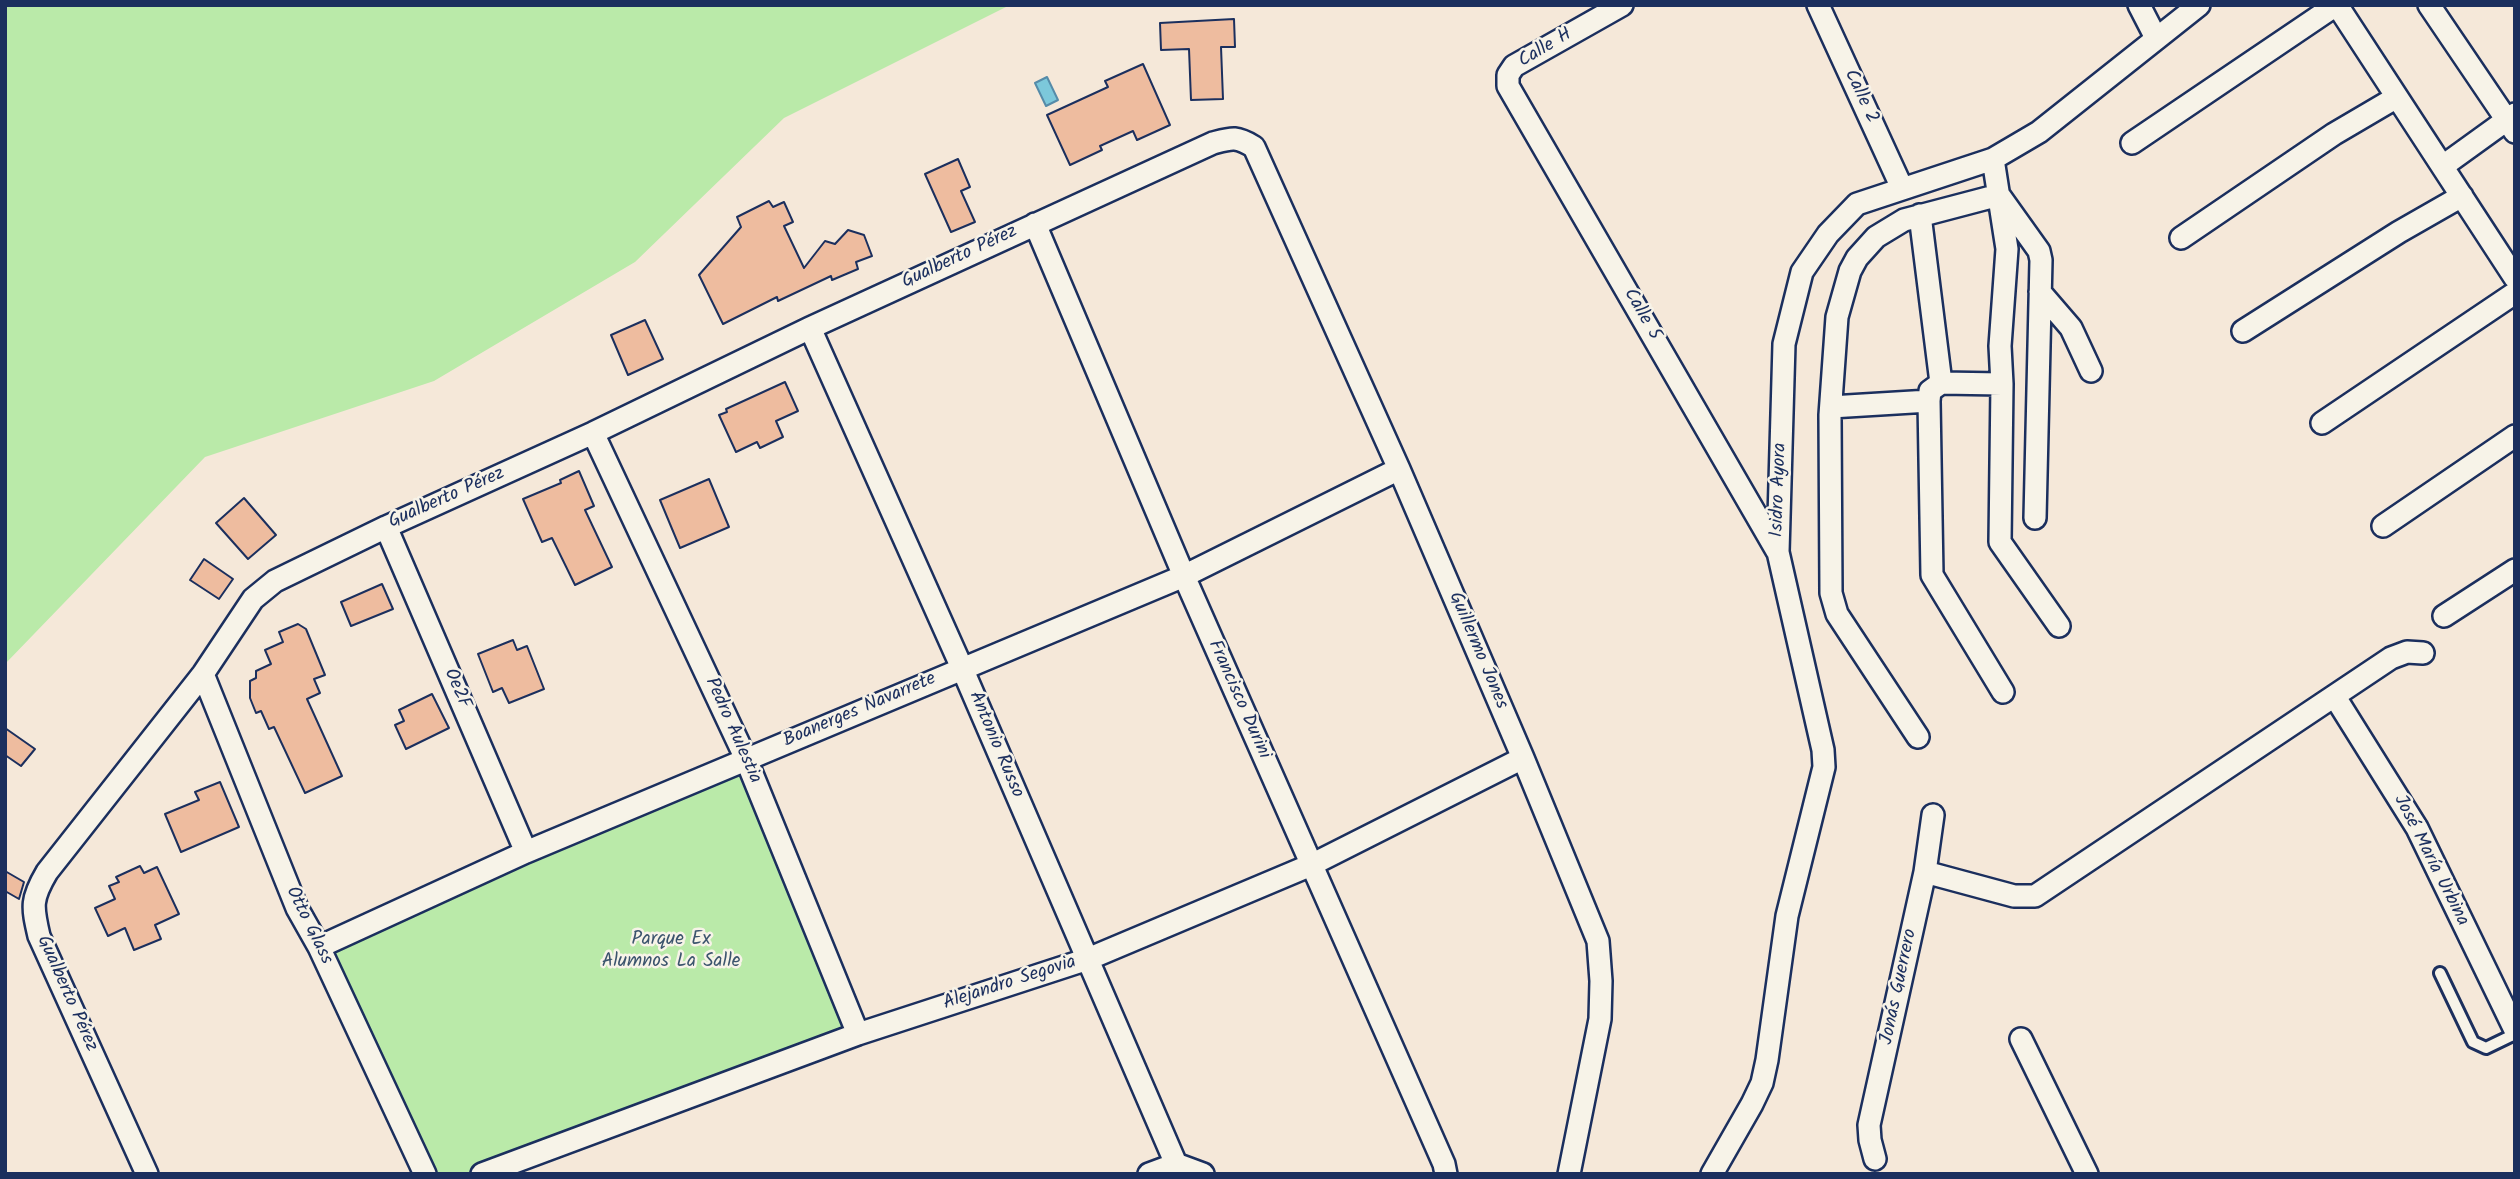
<!DOCTYPE html>
<html>
<head>
<meta charset="utf-8">
<style>
  body { margin:0 }
  #map { position:relative; width:2520px; height:1179px; overflow:hidden; background:#f5e8d9; font-family:Kalam,sans-serif }
  canvas { display:block }
  .frame { position:absolute; inset:0; border:7px solid #1b2f5e; pointer-events:none }
</style>
</head>
<body>
<div id="map">
<canvas width="2520" height="1179"></canvas>
<div class="frame"></div>
</div>
<script>
const c = document.querySelector('canvas').getContext('2d');
c.lineJoin = 'round';
function fill(path, color) {
  c.fillStyle = color;
  c.fill(path, 'evenodd');
}
function stroke(path, color, width, dash) {
  c.strokeStyle = color;
  c.lineWidth = width;
  c.lineCap = dash ? 'butt' : 'round';
  c.setLineDash(dash || []);
  c.stroke(path);
}
function write(font, color, halo, rows, align = 'center') {
  c.font = font + ' Kalam,sans-serif';
  c.lineWidth = 5;
  c.setLineDash([]);
  c.textBaseline = 'middle';
  c.strokeStyle = halo;
  c.fillStyle = color;
  for (const [text, x, y, turn = 0] of rows) {
    c.save();
    c.translate(x, y);
    c.rotate((+turn || 0) * Math.PI / 180);
    c.textAlign = isNaN(turn) ? turn : align;
    if (halo) c.strokeText(text, 0, 0);
    c.fillText(text, 0, 0);
    c.restore();
  }
}
const green = new Path2D(`
  M5 5H1010L784 118 635 262 434 381 205 457 5 664Z
  M746 759 858 1034 482 1174H426L331 953Z`);
const water = new Path2D(`
  M1047 77 1058 100 1046 106 1035 83Z`);
const building = new Path2D(`
  M1234 19 1235 47H1221L1223 99 1191 100 1189 49 1161 50 1160 23Z
  M1143 64 1170 125 1137 140 1133 131 1100 146 1102 150 1070 165 1047 115 1108 87 1105 81Z
  M958 159 970 187 961 191 975 222 951 232 925 174Z
  M769 201 773 207 784 202 793 222 784 226 804 268 825 241 835 244 848 230 864 235 872 256 856 262 858 269 832 280 831 276 778 301 777 297 723 324 699 275 741 227 737 217Z
  M645 320 663 359 628 375 611 335Z
  M785 382 798 411 776 421 783 437 760 448 757 442 736 452 719 415 727 412 726 409Z
  M579 471 594 506 585 510 612 567 575 585 552 538 542 542 523 499 561 483 560 480Z
  M709 479 729 527 680 548 660 500Z
  M244 498 276 535 248 559 216 523Z
  M204 559 233 579 219 599 190 580Z
  M382 584 393 609 351 626 341 602Z
  M298 624 306 629 325 675 314 679 320 693 307 699 342 776 305 793 274 727 269 729 261 711 256 713 250 698V681L256 678V671L271 664 265 650 283 642 279 632Z
  M513 640 517 650 527 646 544 689 509 703 502 688 493 692 478 654Z
  M432 694 449 728 406 749 395 725 404 721 399 710Z
  M5 728 35 749 21 766 5 755Z
  M220 782 239 827 181 852 165 814 199 800 195 792Z
  M140 866 144 873 157 867 179 914 155 925 161 939 134 950 125 928 108 936 95 908 115 899 109 886 119 882 116 877Z
  M5 871 24 882 19 899 5 891Z`);
const service = new Path2D(`
  M2440 973 2473 1042 2486 1048 2515 1034`);
const minor = new Path2D(`
  M1622 5 1514 66 1508 75V86L1777 551
  M1818 5 1902 188
  M2139 5 2156 38
  M2337 5 2515 278
  M2429 5 2515 132
  M2132 143 2336 5
  M1993 159 2007 249 2000 346 2002 384 2000 542 2059 626
  M2443 166 2515 114
  M1920 215 1941 383
  M1035 224 1184 576 1444 1164 1446 1174
  M2181 238 2334 134 2397 97
  M2040 292 2071 328 2091 371
  M810 328 962 668 1176 1164
  M2243 331 2399 232 2462 196
  M2002 384 1941 383 1930 391 1929 401 1932 575 2003 692
  M1831 407 1929 401
  M2322 423 2515 293
  M593 433 746 759 858 1034
  M2383 526 2515 436
  M386 527 526 852
  M2444 616 2515 570
  M203 674 297 908 319 947 425 1174
  M2335 697 2417 828 2515 1030
  M1918 737 1837 614 1831 593 1830 415 1837 317 1850 271 1857 258 1876 237 1904 220 1999 195 2039 251 2041 260 2035 518
  M1925 872 2014 896H2035L2391 658 2407 652 2423 653
  M319 947 526 852 1184 576 1399 469
  M2021 1039 2087 1174
  M1875 1159 1870 1140 1869 1125 1925 872 1933 815
  M147 1174 39 936C32 906 31 899 47 872L203 674 253 599 275 581 386 527 593 433 810 328 1213 143C1232 138 1236 136 1254 147L1399 469 1523 758 1598 941 1601 981 1600 1019 1569 1174
  M482 1174 858 1034 1088 959 1311 865 1523 758
  M1149 1174 1176 1164 1203 1174
  M1712 1174 1752 1104 1762 1083 1767 1060 1787 916 1824 767 1823 750 1778 552 1784 344 1802 272 1828 234 1857 204 1993 159 2039 132 2199 5`);
const streetNames = [
  ["Calle H",1546,49,-31],
  ["Calle 2",1860,97,65],
  ["Gualberto Pérez",960,258,-25],
  ["Calle 5",1641,315,60],
  ["Isidro Ayora",1780,490,-88],
  ["Gualberto Pérez",447,499,-24],
  ["Guillermo Jones",1477,651,67],
  ["Oe2F",456,689,67],
  ["Francisco Durini",1238,700,66],
  ["Boanerges Navarrete",860,711,-23],
  ["Pedro Aulestia",732,731,66],
  ["Antonio Russo",995,745,67],
  ["José María Urbina",2430,861,63],
  ["Otto Glass",308,926,64],
  ["Alejandro Segovia",1010,984,-18],
  ["Jonás Guerrero",1900,987,-78],
  ["Gualberto Pérez",66,994,66]
];
const parkNames = [
  ["Parque Ex",671,941],
  ["Alumnos La Salle",671,963]
];
fill(green, '#baeaa9');
fill(water, '#7cc8db');
stroke(water, '#558ba9', 2);
fill(building, '#eebc9f');
stroke(building, '#1b2f5e', 2);
stroke(service, '#1b2f5e', 16);
stroke(minor, '#1b2f5e', 26);
stroke(service, '#f7f3e8', 10);
stroke(minor, '#f7f3e8', 21);
write('19px', '#1b2f5e', '#f7f3e8', streetNames);
write('19px', '#3b546d', '#f7f3e8', parkNames);
</script>
</body>
</html>
